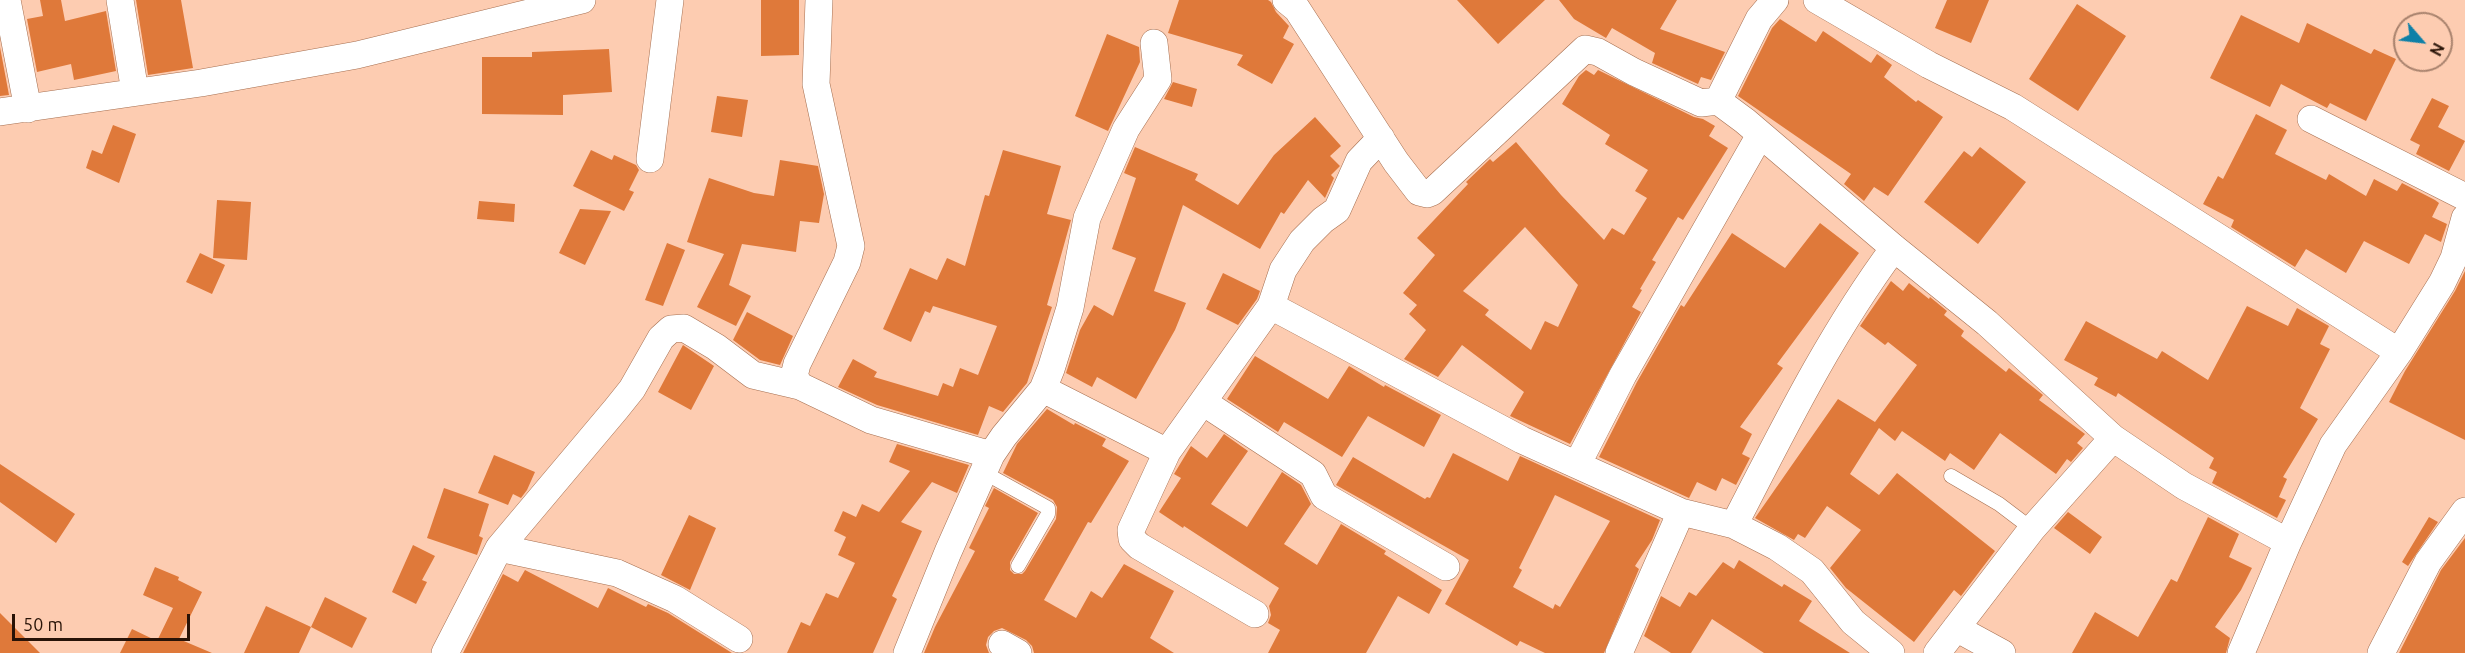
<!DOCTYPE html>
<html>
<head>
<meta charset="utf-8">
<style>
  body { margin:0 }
  #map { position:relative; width:2465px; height:653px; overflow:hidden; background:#fdccb1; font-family:Ubuntu,sans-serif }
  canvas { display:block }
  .north { position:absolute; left:2393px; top:12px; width:60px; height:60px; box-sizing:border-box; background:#fdccb1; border:2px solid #a8826d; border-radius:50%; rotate:118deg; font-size:16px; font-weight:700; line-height:24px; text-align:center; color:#281307 }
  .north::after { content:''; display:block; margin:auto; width:21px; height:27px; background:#0f80a7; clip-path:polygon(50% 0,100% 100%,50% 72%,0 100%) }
  .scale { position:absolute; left:12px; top:614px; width:178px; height:27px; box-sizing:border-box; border:3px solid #281307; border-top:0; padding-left:8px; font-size:18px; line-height:21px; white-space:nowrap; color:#281307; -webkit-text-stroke:4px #fdccb1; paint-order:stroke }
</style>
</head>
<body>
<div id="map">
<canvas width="2465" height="653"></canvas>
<div class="north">N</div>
<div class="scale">50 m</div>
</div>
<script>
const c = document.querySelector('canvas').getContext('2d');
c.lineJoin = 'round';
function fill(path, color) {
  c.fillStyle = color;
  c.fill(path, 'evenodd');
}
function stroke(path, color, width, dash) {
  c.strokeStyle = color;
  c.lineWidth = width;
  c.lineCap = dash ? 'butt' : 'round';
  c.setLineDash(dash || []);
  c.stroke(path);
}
const building = new Path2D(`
  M40 0H61L65 21 106 11 116 71 74 80 71 64 37 72 27 19 43 16Z
  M136 0H181L193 68 148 75Z
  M761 0H799V55L761 56Z
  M1179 0H1268L1271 2 1276 12 1289 26 1283 38 1294 44 1272 84 1237 65 1243 55 1168 33Z
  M1457 0H1545L1498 44Z
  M1559 0H1677L1660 29 1725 52 1711 80 1701 77 1698 84 1652 63 1655 53 1612 28 1606 38 1574 19Z
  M1947 0H1989L1971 43 1935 28Z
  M2077 4 2126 36 2078 111 2029 79Z
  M2241 15 2299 43 2307 23 2371 54 2374 49 2396 59 2366 121 2330 103 2327 108 2281 84 2270 107 2210 78Z
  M1780 19 1816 42 1823 31 1871 63 1877 54 1892 65 1884 77 1916 102 1918 100 1943 117 1888 196 1874 187 1864 201 1844 184 1851 174 1738 96 1772 28Z
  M1107 34 1139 47 1140 62 1108 131 1075 116Z
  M0 47 9 95 0 96Z
  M609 49 612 92 563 95V115L482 114V57H532V52Z
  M1586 70 1594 75 1598 70 1694 117 1703 119 1715 126 1709 136 1728 148 1683 220 1678 217 1652 260 1656 262 1640 289 1642 290 1632 307 1641 312 1570 444 1510 416 1524 392 1462 345 1438 377 1404 359 1426 330 1409 314 1417 305 1403 293 1435 255 1417 238 1468 184 1466 182 1490 159 1493 162 1516 142 1561 195 1604 240 1612 228 1624 235 1647 198 1635 191 1648 170 1605 144 1610 135 1562 104 1579 76ZM1525 227 1578 285 1558 327 1545 321 1531 350 1485 315 1489 310 1463 291Z
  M1173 82 1197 89 1192 107 1164 99Z
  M717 96 748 100 742 137 711 132Z
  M2432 98 2449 106 2438 127 2465 141 2449 171 2416 154 2420 145 2410 140Z
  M2256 114 2287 130 2275 154 2326 180 2329 174 2366 196 2374 179 2397 191 2402 183 2435 200 2439 203 2432 217 2447 224 2441 242 2425 234 2409 264 2364 241 2346 273 2306 249 2295 267 2231 227 2234 220 2203 204 2218 176 2223 179Z
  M1315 117 1341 146 1330 156 1340 166 1331 175 1334 178 1325 198 1308 180 1284 214 1281 212 1260 249 1183 205 1154 291 1186 303 1175 330 1136 399 1097 377 1092 387 1066 373 1080 330 1094 305 1113 316 1136 258 1112 249 1136 178 1124 173 1135 147 1198 174 1195 180 1238 205 1274 155Z
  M113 125 136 134 119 183 86 168 92 150 102 154Z
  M1980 147 2026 182 1978 244 1924 202 1964 151 1972 157Z
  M591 150 612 160 614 155 636 165 639 170 629 190 634 192 624 211 573 186Z
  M1003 150 1061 166 1047 214 1071 220 1047 305 1052 307 1027 383 1003 412 989 406 978 435 877 405 838 387 853 359 877 372 874 377 938 396 943 383 953 387 960 368 978 375 997 326 933 306 930 313 925 311 911 342 883 329 910 268 937 280 947 258 965 266 985 195 989 196Z
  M780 160 818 166 824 194 819 223 800 221 796 252 742 244 729 285 751 296 736 326 697 307 724 254 687 242 709 178 754 193 774 196Z
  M217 200 251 202 247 260 213 258Z
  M479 201 515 204 514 222 477 219Z
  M580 209 611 211 585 265 559 253Z
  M1820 223 1859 253 1777 364 1783 368 1740 427 1752 434 1742 454 1750 458 1736 485 1722 478 1716 491 1697 482 1689 498 1599 457 1637 382 1681 305 1684 307 1732 233 1785 268Z
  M667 243 685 250 663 306 645 300Z
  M200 253 225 265 212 294 186 282Z
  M2465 271V440L2389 402 2405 371 2455 291Z
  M1223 273 1260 291 1257 299 1238 325 1206 309Z
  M1891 281 1903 291 1909 283 1929 299 1930 297 1947 311 1944 315 1964 331 1961 336 2006 372 2009 368 2043 395 2039 400 2085 434 2077 443 2083 448 2071 462 2067 459 2056 474 2000 433 1974 470 1950 453 1945 461 1902 431 1895 441 1879 428 1850 474 1879 495 1897 473 1995 551 1961 596 1954 590 1914 642 1846 588 1830 568 1861 530 1827 506 1805 538 1798 534 1794 540 1755 518 1838 399 1875 422 1917 365 1888 342 1885 345 1860 326Z
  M2247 306 2288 326 2297 308 2329 326 2320 344 2330 349 2300 408 2318 419 2283 477 2287 479 2279 497 2286 500 2277 518 2212 483 2217 472 2209 468 2214 458 2118 393 2116 397 2094 385 2098 378 2064 360 2086 321 2157 359 2162 351 2208 380Z
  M747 312 793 336 780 365 760 360 733 340Z
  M683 345 714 366 691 410 658 392Z
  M1255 356 1328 399 1349 366 1384 387 1385 385 1441 415 1424 447 1368 416 1342 457 1284 422 1278 432 1227 399Z
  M1047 409 1074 425 1075 423 1106 439 1102 446 1129 461 1091 523 1088 522 1044 600 1076 618 1091 591 1102 598 1124 564 1174 591 1150 638 1174 653H1034L1032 646 1026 640 1002 628 994 631 988 637 986 645 989 653H924L935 627 975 551 969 548 989 508 985 506 994 488 1038 513 1010 562V570L1014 574H1022L1025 571 1056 519 1057 507 1053 500 1003 473 1017 444Z
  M1224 434 1248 451 1211 504 1247 527 1282 472 1301 485 1311 504 1284 544 1317 565 1341 524 1386 551 1384 554 1442 590 1429 614 1398 596 1366 653H1268L1280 630 1268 623 1271 615 1269 606 1279 588 1184 526 1183 528 1159 512 1181 478 1174 474 1191 446 1207 458Z
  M897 444 969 465 957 493 932 482 901 522 922 531 892 596 897 599 873 653H787L801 622 810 626 826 593 838 598 855 563 838 555 846 537 834 531 843 511 856 517 862 504 879 512 910 471 889 462Z
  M1453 453 1508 481 1520 456 1660 520 1652 540 1635 566 1639 569 1604 653H1545L1520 641 1517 646 1445 604 1469 560 1336 485 1353 457 1425 499 1427 497 1430 498ZM1555 495 1610 521 1560 607 1555 604 1553 609 1513 587 1522 570 1519 568Z
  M494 455 535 472 527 490 521 498 513 494 508 505 478 493Z
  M0 464 75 514 56 543 0 502Z
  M444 488 489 504 479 536 483 538 477 555 427 538Z
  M2068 512 2102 537 2090 554 2054 528Z
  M689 515 716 528 690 590 661 575Z
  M2208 517 2239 534 2229 557 2252 568 2241 590 2215 627 2230 638 2226 653H2072L2095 612 2138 637 2171 579 2177 582Z
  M2429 517 2438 522 2408 566 2402 562Z
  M2465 538V653H2399L2441 570Z
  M413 545 435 556 422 580 427 582 416 604 392 592Z
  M1739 560 1782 587 1784 584 1812 601 1799 621 1850 653H1764L1712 619 1691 653H1671L1644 636 1661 596 1680 607 1689 592 1696 596 1723 562 1734 569Z
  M155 567 179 577 178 580 202 592 179 639 212 653H120L132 629 157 641 173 608 143 595Z
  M525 570 598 608 608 588 646 607 648 604 668 613 732 653H463L503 574 518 582Z
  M325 597 367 618 352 648 311 627Z
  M266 606 311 627 299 653H244Z
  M0 613 40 653H0Z`);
const lane = new Path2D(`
  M983 472 1048 508V514L1018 566
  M1951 476 1999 504 2032 529`);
const street = new Path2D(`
  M7 0 28 109
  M120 0 135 92
  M1286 0 1297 9 1396 162 1419 192 1427 194 1432 192 1585 49 1598 52 1634 72 1701 103 1718 101
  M1775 0 1759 19 1718 101 1745 121 1894 248 1987 323 2113 438 2184 486 2288 542
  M1817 0 1929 65 2013 107 2399 352
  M0 112 201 83 357 55 582 0
  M2311 119 2465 197
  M650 159 670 0
  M1271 306 1522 440 1681 512 1734 525 1777 547 1812 571 1853 622 1891 653
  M800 386 794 376 797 364 847 262 851 246 816 84 819 0
  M1043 389 1167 452 1271 306 1283 270 1302 241 1323 220 1337 210 1359 161 1381 138
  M1203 402 1313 474 1324 496 1446 567
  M1167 452 1131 530 1132 539 1139 546 1255 614
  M1578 463 1623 375 1760 135
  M1734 525C1783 430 1830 334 1894 248
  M499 548 616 409 632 389 661 338 671 329 684 328 716 347 753 375 800 386 871 420 991 455
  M1956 628 2002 653
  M1002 644 1018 653
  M445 653 499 548 617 573 675 599 739 639
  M907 653 948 552 991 455 1004 436 1043 389 1051 369 1070 308 1087 218 1126 129 1158 79 1154 43
  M1619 653 1681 512
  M1937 653 2032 529 2113 438
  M2241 653 2288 542 2333 445 2399 352 2442 283 2454 258 2465 218
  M2381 653 2428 562 2465 511`);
fill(building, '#df793a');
stroke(lane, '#a66f50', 15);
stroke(street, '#a66f50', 28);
stroke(lane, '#fff', 14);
stroke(street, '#fff', 27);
</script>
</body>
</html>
